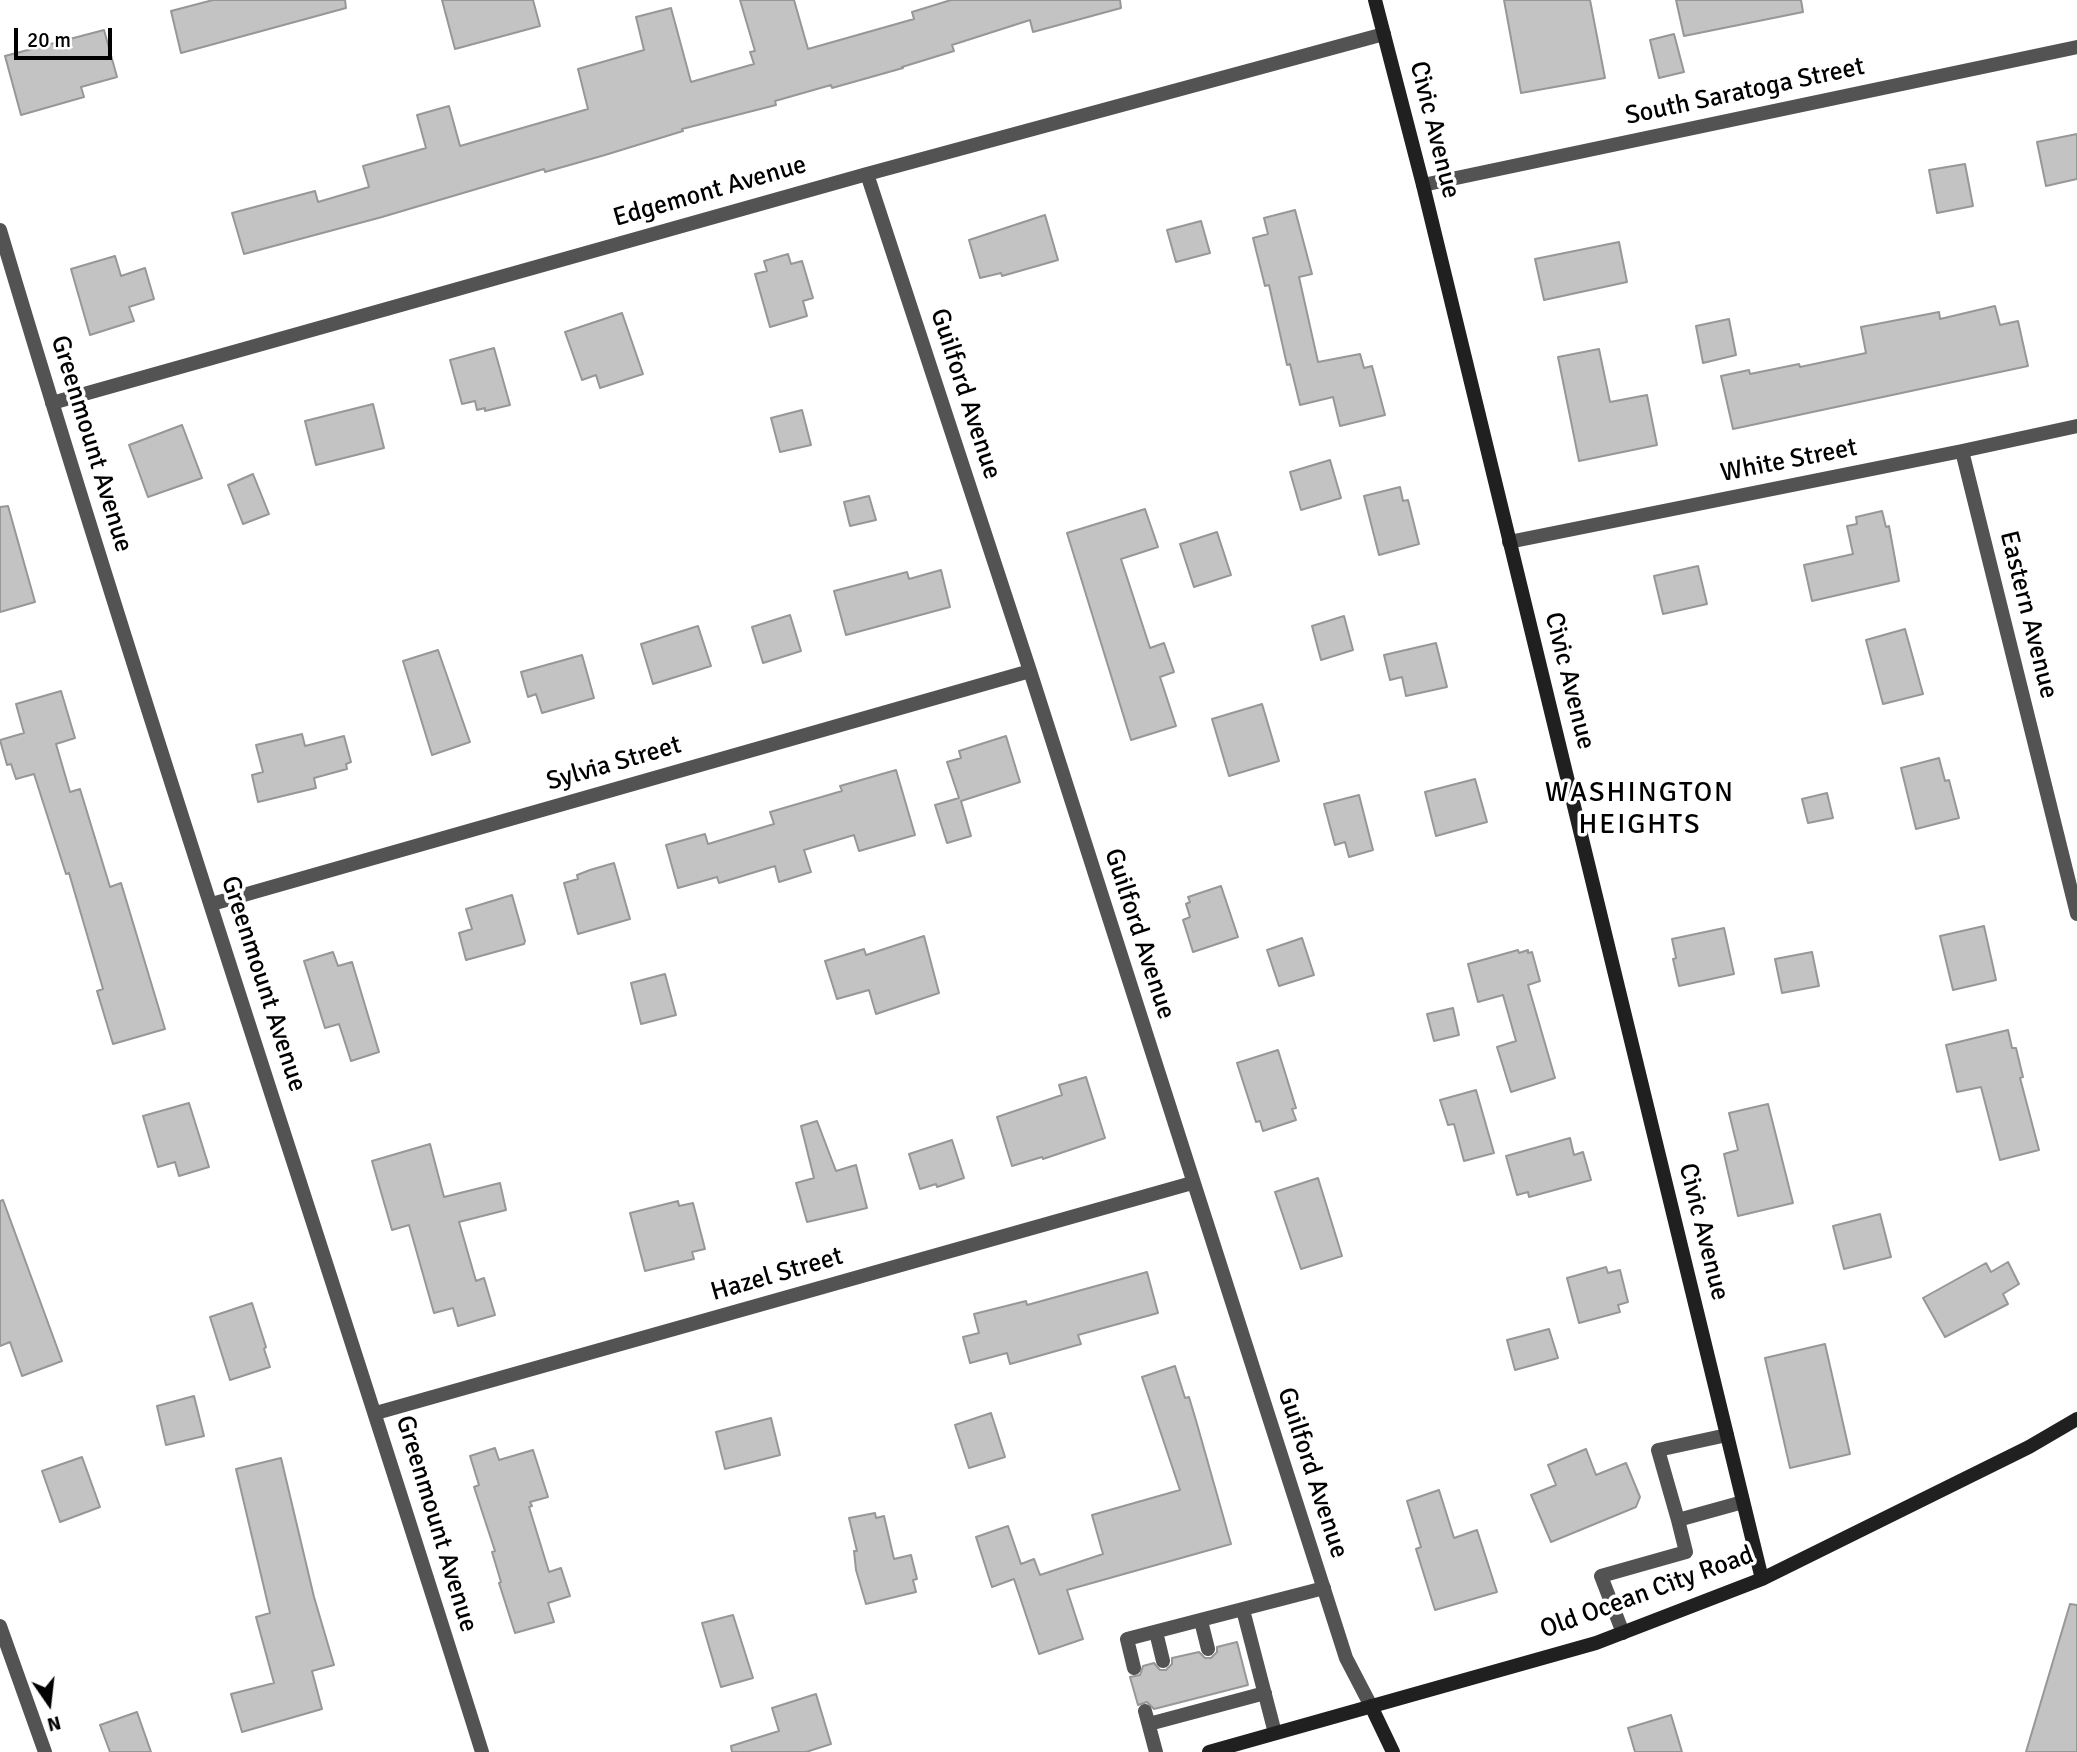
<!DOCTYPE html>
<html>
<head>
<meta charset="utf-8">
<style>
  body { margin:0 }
  #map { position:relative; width:2077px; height:1752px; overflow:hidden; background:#fff; font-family:Signika,sans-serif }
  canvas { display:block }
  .north { position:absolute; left:14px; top:1668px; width:70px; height:70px; -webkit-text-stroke:5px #fff; paint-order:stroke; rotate:166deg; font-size:19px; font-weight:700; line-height:28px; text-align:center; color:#000 }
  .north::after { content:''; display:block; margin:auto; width:24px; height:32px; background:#000; clip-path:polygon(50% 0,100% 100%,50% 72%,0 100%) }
  .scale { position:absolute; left:14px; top:28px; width:98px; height:32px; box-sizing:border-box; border:4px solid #000; border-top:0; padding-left:9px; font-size:21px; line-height:24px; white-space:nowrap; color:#000; -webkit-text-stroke:5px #fff; paint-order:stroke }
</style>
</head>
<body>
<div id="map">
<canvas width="2077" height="1752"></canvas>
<div class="north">N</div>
<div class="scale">20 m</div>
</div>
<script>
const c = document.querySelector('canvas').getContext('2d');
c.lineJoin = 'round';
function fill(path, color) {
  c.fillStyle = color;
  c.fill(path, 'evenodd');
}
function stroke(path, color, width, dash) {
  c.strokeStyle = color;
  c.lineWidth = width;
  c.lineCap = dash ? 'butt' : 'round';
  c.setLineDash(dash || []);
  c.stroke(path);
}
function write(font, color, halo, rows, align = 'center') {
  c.font = font + ' Signika,sans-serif';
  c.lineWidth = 7;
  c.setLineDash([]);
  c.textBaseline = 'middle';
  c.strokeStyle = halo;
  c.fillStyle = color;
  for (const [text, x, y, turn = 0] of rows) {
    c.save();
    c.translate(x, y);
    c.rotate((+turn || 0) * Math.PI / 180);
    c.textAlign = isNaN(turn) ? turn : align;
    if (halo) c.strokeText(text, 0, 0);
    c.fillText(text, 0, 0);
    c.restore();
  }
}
const building = new Path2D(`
  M213 0H345L346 8 181 53 171 11Z
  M442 0H533L540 26 455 49Z
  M740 0H794L808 49 914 19 912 12 951 0H1120L1121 8 1033 32 1030 20 952 45 954 51 902 67 903 68 832 88 831 85 775 101 776 105 682 129 683 131 605 155 545 172 544 169 382 217 244 254 232 213 315 191 318 202 369 187 363 166 426 148 417 115 449 106 460 146 588 109 578 69 644 50 636 17 671 8 691 82 754 64 750 52 755 51Z
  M1504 0H1590L1605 78 1521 93Z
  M1676 0H1801L1803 12 1684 36Z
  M104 30 117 77 81 87 84 97 21 115 5 56Z
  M1674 34 1684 72 1659 78 1650 40Z
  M2077 134V179L2046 186 2037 142Z
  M1965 164 1973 206 1937 213 1929 170Z
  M1295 210 1312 274 1299 277 1318 362 1360 354 1364 368 1372 366 1385 415 1340 426 1333 397 1300 405 1290 364 1287 365 1269 285 1265 286 1253 238 1268 234 1264 218Z
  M1045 215 1058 260 1002 276 1001 273 980 278 969 240Z
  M1201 221 1210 253 1176 262 1167 230Z
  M1619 242 1627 282 1544 300 1535 259Z
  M788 254 791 264 802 261 813 298 803 301 807 316 770 327 755 274 767 271 764 261Z
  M115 256 121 276 145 268 154 299 129 307 134 321 90 335 71 269Z
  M1995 306 2000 325 2018 321 2028 366 1733 429 1721 376 1749 370 1750 374 1799 364 1800 367 1866 353 1861 327 1939 312 1940 319Z
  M622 313 643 374 600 388 596 375 582 380 565 332Z
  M1729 319 1736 355 1703 363 1696 326Z
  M494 348 510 405 485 411V408L477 410 475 401 462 404 450 360Z
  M1599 349 1610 402 1647 395 1657 445 1579 461 1558 357Z
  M373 404 384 448 316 465 305 421Z
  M802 410 811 445 780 452 771 418Z
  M182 425 202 478 148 497 129 445Z
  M1330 460 1341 498 1301 510 1290 472Z
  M253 474 269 514 243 524 228 485Z
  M1400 487 1403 501 1408 500 1419 544 1379 555 1364 496Z
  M869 496 876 520 850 526 844 502Z
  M8 506 35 602 0 612V507Z
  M1145 509 1158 547 1121 559 1150 648 1164 643 1174 672 1160 677 1176 726 1131 740 1067 533Z
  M1882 511 1886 527 1889 526 1899 581 1812 601 1804 565 1853 554 1847 526 1857 524 1856 517Z
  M1217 532 1231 575 1194 587 1180 544Z
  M1698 566 1707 604 1663 614 1654 576Z
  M941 570 950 607 846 635 834 591 907 572 909 579Z
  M790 615 801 651 763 663 752 627Z
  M1344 616 1353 650 1321 660 1312 626Z
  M698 626 711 666 653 684 641 644Z
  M1905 629 1923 694 1883 704 1866 640Z
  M1436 643 1447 687 1406 696 1402 677 1390 680 1384 655Z
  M438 650 470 742 432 755 403 661Z
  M582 655 594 698 542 713 536 694 528 697 521 672Z
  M61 691 75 738 56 744 70 792 80 789 110 887 121 883 165 1029 113 1044 97 991 103 989 69 873 66 874 34 774 16 779 11 764 7 765 0 740 24 733 16 704Z
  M1262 704 1279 761 1229 776 1212 719Z
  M302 734 305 746 344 736 351 762 346 764 347 769 314 778 316 788 258 802 252 775 263 772 256 745Z
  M1006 736 1020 782 961 801 971 836 947 843 935 805 959 798 947 762 961 758 959 751Z
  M1939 758 1945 781 1949 780 1959 818 1916 829 1901 768Z
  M896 770 915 835 859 851 854 835 804 850 811 872 779 882 775 866 719 883 717 877 678 888 666 845 705 834 708 844 774 824 770 812 842 791 840 786Z
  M1475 779 1487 822 1436 836 1425 792Z
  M1827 793 1833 818 1808 823 1802 799Z
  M1359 795 1373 850 1349 857 1345 842 1335 845 1324 804Z
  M614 863 630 919 578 934 564 883 578 879 577 875 590 870Z
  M1221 886 1238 937 1193 952 1183 920 1190 917 1186 904 1190 902 1188 897Z
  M512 895 525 941 524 944 466 960 459 933 472 929 466 909Z
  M1984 926 1996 980 1953 990 1940 936Z
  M1724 928 1734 974 1679 986 1673 959 1676 958 1672 939Z
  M924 936 939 993 876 1014 869 990 837 999 825 961 864 949 866 955Z
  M1302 938 1314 975 1279 986 1267 950Z
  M1518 950 1519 953 1528 950V953L1532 952 1540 981 1528 985 1555 1078 1511 1092 1497 1047 1516 1041 1503 995 1478 1002 1468 964Z
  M333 952 338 966 352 962 379 1052 351 1061 339 1024 325 1028 304 961Z
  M1812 952 1819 986 1782 993 1775 959Z
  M665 974 676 1015 641 1024 631 983Z
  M1453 1008 1459 1035 1434 1041 1427 1014Z
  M2008 1030 2012 1048H2016L2023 1077 2020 1078 2039 1150 2000 1160 1981 1087 1957 1092 1946 1045Z
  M1278 1050 1296 1108 1292 1109 1296 1120 1263 1131 1260 1121 1256 1122 1237 1063Z
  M1086 1077 1105 1138 1043 1159 1042 1157 1012 1166 997 1117 1062 1095 1059 1085Z
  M1476 1090 1494 1153 1464 1161 1454 1124 1448 1125 1440 1100Z
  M189 1103 209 1167 179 1176 175 1162 158 1167 143 1116Z
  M1768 1104 1793 1203 1738 1216 1724 1154 1738 1150 1729 1113Z
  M817 1121 836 1171 856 1165 867 1208 807 1222 796 1183 814 1178 801 1126Z
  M1570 1138 1574 1155 1583 1152 1591 1180 1529 1197 1528 1192 1517 1195 1506 1156Z
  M952 1140 964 1178 937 1187 936 1184 920 1189 909 1154Z
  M430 1144 444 1197 500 1183 506 1210 459 1222 476 1281 484 1278 495 1315 458 1326 453 1308 434 1313 409 1225 392 1230 372 1161Z
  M1318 1178 1342 1256 1301 1269 1275 1192Z
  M3 1200 62 1361 22 1376 10 1342 0 1346V1201Z
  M678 1201 679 1206 693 1203 705 1249 692 1252 694 1259 645 1271 630 1213Z
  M1880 1214 1891 1257 1844 1269 1833 1226Z
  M2008 1262 2019 1284 2003 1294 2008 1304 1945 1337 1923 1298 1986 1263 1991 1272Z
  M1606 1267 1608 1273 1620 1270 1628 1302 1618 1305 1620 1312 1579 1323 1567 1278Z
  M1147 1272 1158 1313 1078 1335 1081 1344 1010 1364 1007 1353 970 1363 963 1337 979 1333 974 1314 1026 1301 1027 1305Z
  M252 1303 266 1347 264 1349 270 1367 230 1380 210 1317Z
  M1549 1329 1558 1358 1515 1370 1507 1340Z
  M1825 1344 1850 1454 1790 1468 1765 1358Z
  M1175 1366 1185 1398 1189 1397 1197 1424 1231 1544 1067 1590 1083 1639 1039 1654 1014 1579 992 1587 976 1537 1008 1526 1021 1564 1034 1559 1040 1575 1103 1554 1092 1515 1180 1490 1142 1377Z
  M194 1396 204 1436 166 1445 157 1406Z
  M991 1413 1005 1457 969 1468 955 1425Z
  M771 1418 780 1455 725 1469 716 1432Z
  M495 1448 499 1460 533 1450 548 1497 530 1502 532 1506 529 1507 549 1572 561 1568 570 1596 548 1603 554 1622 515 1633 499 1583 501 1582 492 1552 495 1551 474 1487 479 1485 470 1456Z
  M1586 1449 1596 1475 1626 1463 1640 1497 1636 1507 1551 1542 1531 1495 1556 1485 1548 1465Z
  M82 1457 100 1507 60 1522 42 1471Z
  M281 1458 314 1597 334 1665 312 1671 322 1709 242 1732 231 1694 274 1683 256 1617 270 1613 236 1469Z
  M1439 1490 1454 1538 1477 1530 1497 1592 1435 1610 1416 1549 1421 1547 1407 1501Z
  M875 1513 876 1518 884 1516 894 1559 911 1555 917 1579 913 1580 916 1592 866 1604 856 1570 854 1551H857L849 1518Z
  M2070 1604 2077 1605V1752H2026Z
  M733 1615 753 1678 721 1687 702 1623Z
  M1237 1642 1248 1685 1154 1709 1147 1702 1138 1705 1130 1677 1140 1675 1143 1666 1154 1663 1160 1670H1166L1172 1664V1658L1199 1652 1205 1658H1211L1217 1652V1647Z
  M816 1694 831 1744 806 1752H732L731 1746 779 1731 772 1708Z
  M137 1712 151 1752H110L100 1725Z
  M1671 1715 1682 1752H1635L1628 1728Z`);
const lane = new Path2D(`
  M1727 1435 1658 1450 1678 1520 1743 1502
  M1243 1610 1275 1733
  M1201 1621 1208 1649
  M1156 1632 1163 1661
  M1623 1633 1601 1576 1686 1552 1678 1520
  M1134 1668 1127 1639 1324 1588
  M1145 1711 1156 1752
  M1149 1724 1265 1693`);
const street = new Path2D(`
  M867 174 1030 671 1346 1658 1371 1706
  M1423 185 2077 47
  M0 230C152 740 323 1244 482 1752
  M52 403 867 174 1384 34
  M1962 451 2077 914
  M1509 542 1962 451 2077 426
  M212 904 1030 671
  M376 1413 1192 1183
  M0 1626 45 1752`);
const secondary = new Path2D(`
  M1375 0 1423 185 1762 1579
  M1371 1706 1393 1752
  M1209 1752 1596 1643 1762 1579 2029 1447 2077 1419`);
const streetNames = [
  ["South Saratoga Street",1745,92,-12],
  ["Civic Avenue",1434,130,76],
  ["Edgemont Avenue",710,192,-16],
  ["Guilford Avenue",965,394,72],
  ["Greenmount Avenue",91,444,73],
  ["White Street",1789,461,-11],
  ["Eastern Avenue",2028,615,76],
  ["Civic Avenue",1569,681,76],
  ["Sylvia Street",614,764,-16],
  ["Guilford Avenue",1139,934,72],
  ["Greenmount Avenue",263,984,72],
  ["Civic Avenue",1703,1232,76],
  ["Hazel Street",777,1275,-16],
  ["Guilford Avenue",1312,1473,72],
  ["Greenmount Avenue",436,1524,73],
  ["Old Ocean City Road",1647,1593,-20]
];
const neighbourhoodNames = [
  ["WASHINGTON",1640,794],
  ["HEIGHTS",1640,826]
];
fill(building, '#c3c3c3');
stroke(building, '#979797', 2);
stroke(lane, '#535353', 14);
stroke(street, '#535353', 14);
stroke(secondary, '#202020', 14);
write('26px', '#000', '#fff', streetNames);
c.letterSpacing = '2px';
write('28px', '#000', '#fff', neighbourhoodNames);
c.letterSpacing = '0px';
</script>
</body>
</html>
